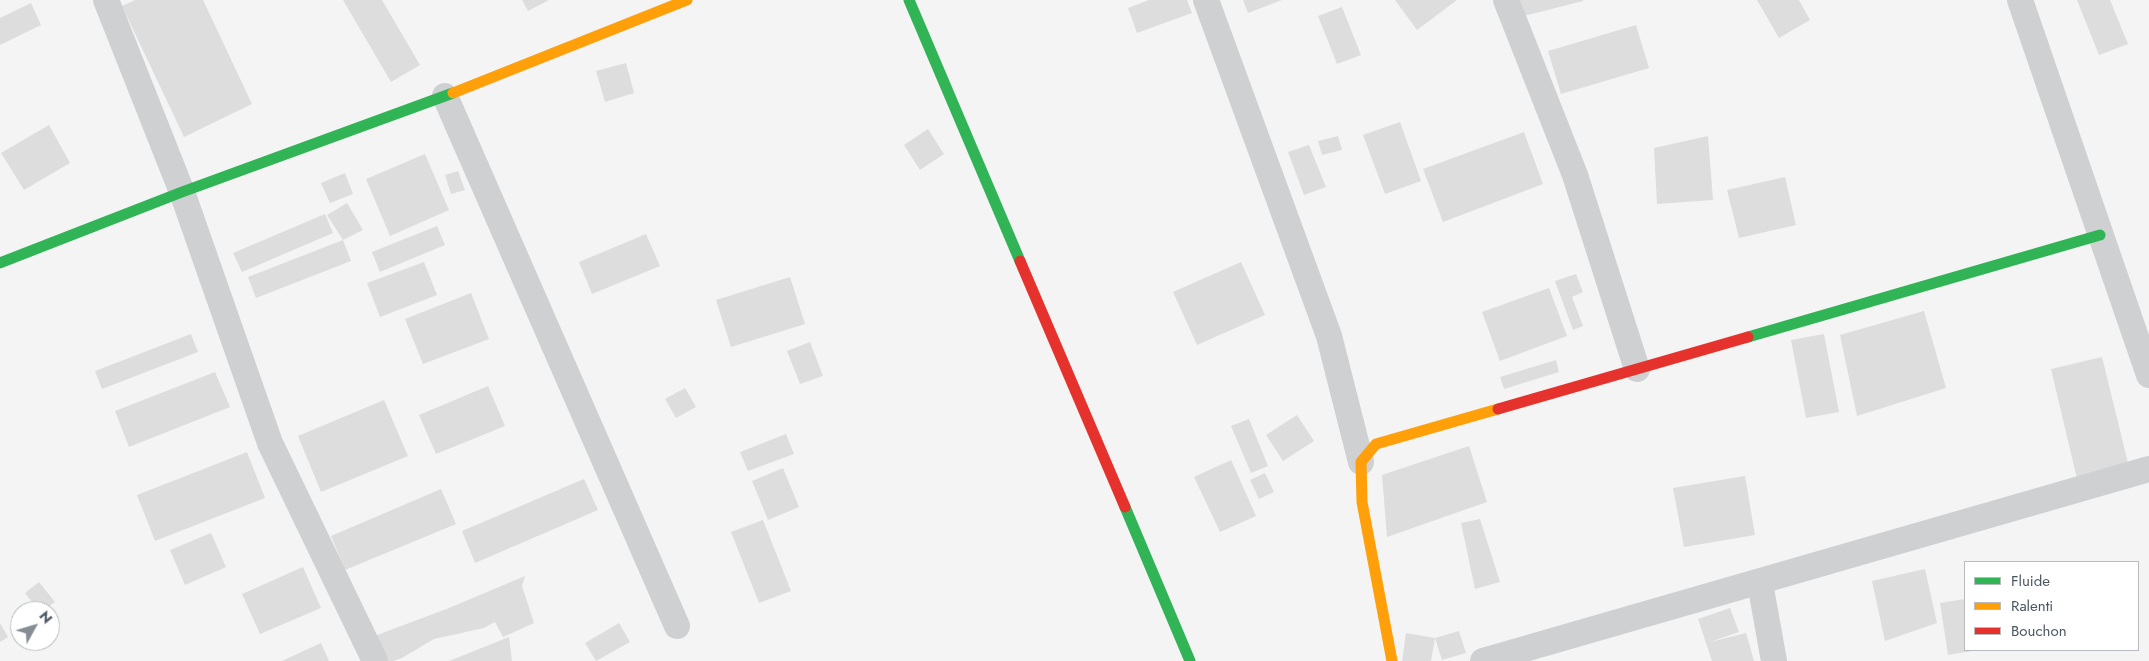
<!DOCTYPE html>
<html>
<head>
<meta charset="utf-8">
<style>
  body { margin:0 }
  #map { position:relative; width:2149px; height:661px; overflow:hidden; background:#f4f4f4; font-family:Jost,sans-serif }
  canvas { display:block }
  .legend { position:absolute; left:1964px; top:561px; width:175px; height:90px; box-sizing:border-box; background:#fff; border:1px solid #b7bbc0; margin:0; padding:6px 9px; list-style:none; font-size:15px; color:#4a5661 }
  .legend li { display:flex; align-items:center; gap:10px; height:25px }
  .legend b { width:25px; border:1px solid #b7bbc0 }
  .north { position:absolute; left:10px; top:601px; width:50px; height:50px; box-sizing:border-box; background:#fff; border:1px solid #b7bbc0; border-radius:50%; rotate:51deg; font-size:14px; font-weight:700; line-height:20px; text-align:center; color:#4a5661 }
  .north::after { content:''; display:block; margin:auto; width:18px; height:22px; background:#868d94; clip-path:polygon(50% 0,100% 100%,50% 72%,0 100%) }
</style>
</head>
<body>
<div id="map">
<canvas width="2149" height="661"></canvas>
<ul class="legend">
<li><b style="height:6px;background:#30b455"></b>Fluide</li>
<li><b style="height:6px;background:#ff9f0a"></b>Ralenti</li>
<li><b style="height:6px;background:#e5322d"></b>Bouchon</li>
</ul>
<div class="north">N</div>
</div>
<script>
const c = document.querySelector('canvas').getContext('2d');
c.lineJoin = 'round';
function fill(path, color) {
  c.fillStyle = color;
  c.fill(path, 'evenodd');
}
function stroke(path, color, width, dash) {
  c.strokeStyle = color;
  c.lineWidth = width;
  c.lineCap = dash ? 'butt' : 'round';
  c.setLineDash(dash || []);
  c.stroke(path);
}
const building = new Path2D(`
  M135 0H203L252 104 184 137 122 6Z
  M343 0H382L420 65 391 82Z
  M522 0H549L528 11Z
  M1149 0H1187L1192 13 1137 33 1128 8Z
  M1243 0H1282L1248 13Z
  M1395 0H1457L1417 30Z
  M1519 0H1583V1L1524 16Z
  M1757 0H1799L1810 20 1779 38Z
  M2077 0H2110L2128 44 2099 55Z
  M31 3 41 25 0 45V18Z
  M1342 7 1361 55 1337 64 1318 16Z
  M1636 25 1649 68 1561 94 1548 51Z
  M626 63 634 93 605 102 596 71Z
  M1400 122 1421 181 1385 194 1363 135Z
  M49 125 70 163 24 190 1 153Z
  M928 129 944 154 920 170 904 145Z
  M1524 132 1543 184 1443 222 1423 169Z
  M1338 136 1342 150 1322 155 1318 141Z
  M1708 136 1713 200 1657 204 1654 148Z
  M1309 145 1326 187 1304 195 1288 152Z
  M425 154 449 210 390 236 366 179Z
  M458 171 465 190 451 194 445 175Z
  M345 173 353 194 330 203 321 183Z
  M1785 177 1796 225 1739 238 1727 190Z
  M347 203 363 230 343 240 351 261 256 298 248 277 343 240 327 215Z
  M325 214 333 233 242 272 233 253Z
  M437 226 445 245 380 272 372 252Z
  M646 234 660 266 592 294 579 262Z
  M424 262 437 295 380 317 367 283Z
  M1241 262 1265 315 1197 345 1173 292Z
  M1576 274 1583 292 1572 297 1583 326 1573 330 1555 281Z
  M790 277 805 324 731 347 716 300Z
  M1549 288 1567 336 1500 361 1482 312Z
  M471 293 489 339 423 364 405 319Z
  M1924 311 1946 388 1857 416 1840 335Z
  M191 334 198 352 102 389 95 371Z
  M1824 334 1839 412 1806 418 1791 340Z
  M810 342 823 376 800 384 787 351Z
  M2102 357 2129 467 2077 479 2051 369Z
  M1556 360 1559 372 1504 389 1500 377Z
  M215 372 230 407 129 447 115 411Z
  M488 386 505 426 436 454 419 415Z
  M685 388 696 407 676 418 665 399Z
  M384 400 408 456 321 492 298 436Z
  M1297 415 1314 441 1283 461 1266 435Z
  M1249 419 1268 466 1251 473 1231 426Z
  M786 434 794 454 748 471 740 452Z
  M1469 446 1487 502 1387 537 1382 475Z
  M247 452 265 498 155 541 137 495Z
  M1231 460 1256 516 1220 532 1194 477Z
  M783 468 799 507 768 520 752 481Z
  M1265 473 1274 492 1259 499 1250 480Z
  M1745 476 1755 535 1684 547 1673 488Z
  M584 479 598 510 475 563 462 531Z
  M441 489 456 524 345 570 331 536Z
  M1480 519 1500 582 1475 589 1461 523Z
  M763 520 791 591 759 603 731 532Z
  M211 533 226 567 185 585 170 550Z
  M303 567 321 608 260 634 242 594Z
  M1925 569 1937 623 1885 641 1872 581Z
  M525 576 522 586 534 623 503 637 495 622 484 628 434 639 402 658 393 661H374L369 638 449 608Z
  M39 582 55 602 43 611H39L25 593Z
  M1965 599V650L1972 651 1948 655 1940 603Z
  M1730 608 1739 632 1710 642 1746 633 1754 661H1712L1698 619Z
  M0 623 8 637 0 642Z
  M619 623 630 642 596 661 585 643Z
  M1459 631 1466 653 1442 660 1435 638Z
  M1406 633 1435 638 1431 661H1402Z
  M509 637 512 661H449Z
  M321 643 329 661H282Z`);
const street = new Path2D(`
  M106 0 182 192 270 443 375 661
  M1206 0 1329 336 1361 462
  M1506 0 1575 175 1637 369
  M2020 0 2149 375
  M445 96 677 626
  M1760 583 1774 661
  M1483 661 2149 469`);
const fast = new Path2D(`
  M909 0 1020 261
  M0 263 182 192 453 93
  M1748 337 2100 235
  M1125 507 1190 661`);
const slow = new Path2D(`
  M453 93 687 0
  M1392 661 1362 502 1361 462 1376 444 1498 409`);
const jam = new Path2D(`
  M1020 261 1125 507
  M1498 409 1748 337`);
fill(building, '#ddddde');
stroke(street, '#ced0d2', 26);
stroke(fast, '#30b455', 11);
stroke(slow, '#ff9f0a', 11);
stroke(jam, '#e5322d', 11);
</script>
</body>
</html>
